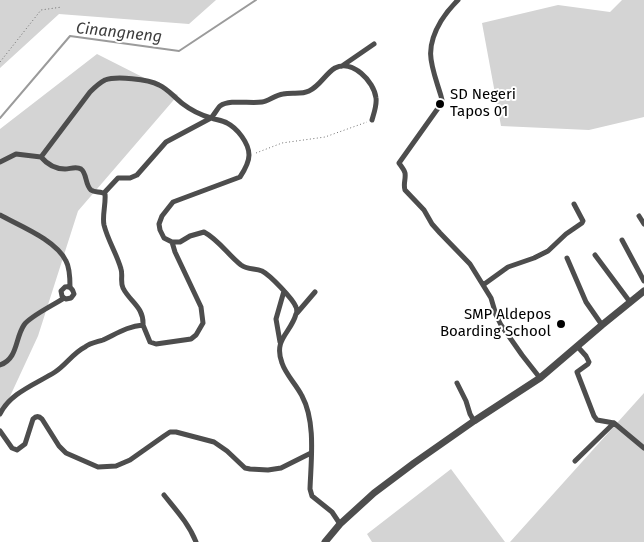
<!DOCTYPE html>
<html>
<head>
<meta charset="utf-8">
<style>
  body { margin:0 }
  canvas { display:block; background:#fff }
</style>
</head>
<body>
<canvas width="644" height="542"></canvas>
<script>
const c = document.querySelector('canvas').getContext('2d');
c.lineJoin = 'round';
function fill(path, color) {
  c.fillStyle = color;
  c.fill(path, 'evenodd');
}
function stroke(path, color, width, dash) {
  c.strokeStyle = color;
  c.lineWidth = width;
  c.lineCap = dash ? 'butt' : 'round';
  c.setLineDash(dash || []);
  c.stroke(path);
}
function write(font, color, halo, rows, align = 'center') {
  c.font = font + ' "Fira Sans",sans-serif';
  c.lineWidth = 4;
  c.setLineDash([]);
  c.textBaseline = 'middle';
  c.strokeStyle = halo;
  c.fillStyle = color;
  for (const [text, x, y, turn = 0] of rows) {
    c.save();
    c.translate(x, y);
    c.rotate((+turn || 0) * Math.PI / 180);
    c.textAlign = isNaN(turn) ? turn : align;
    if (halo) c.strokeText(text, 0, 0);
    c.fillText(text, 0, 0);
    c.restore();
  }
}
const green = new Path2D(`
  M0 0H216L189 24 59 14 0 68Z
  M622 0H644V117L589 130 501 126 482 23 558 5 610 12Z
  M97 54 178 95 78 211 38 336 0 418V129Z
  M644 393V542H510Z
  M451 469 505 542H372L367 534Z`);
const stream = new Path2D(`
  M0 118 70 36 179 51 256 0`);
const path = new Path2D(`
  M0 62 41 10 62 7
  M256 153 282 143 325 137 367 122`);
const minor = new Path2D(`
  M458 0C451 7 446 13 441 21 423 51 432 66 441 96L442 100 441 104 399 163C401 166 404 169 405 173 406 179 403 184 405 190L424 210 432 224 440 233 470 264 491 298 496 315 501 325 522 355 540 378
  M342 66 374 44
  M41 157C47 164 56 169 65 169 70 169 76 166 81 169 87 173 85 185 91 190 95 193 101 191 105 194 106 204 102 216 104 225 108 241 117 254 121 269 123 275 120 282 123 288 130 302 144 307 143 325
  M0 162 16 154 41 157 90 92C94 88 99 83 105 80 116 76 148 79 159 85 168 89 175 98 183 104 192 111 201 115 211 118 214 115 217 109 220 106 230 99 250 104 262 102 269 101 275 95 283 94 292 92 301 95 309 91 320 86 325 74 335 68 352 59 374 81 376 98 377 105 374 113 372 120
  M104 193 118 178H130L137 175 166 142 211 118C216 120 222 120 227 123 237 128 249 143 249 155 249 162 244 171 240 177L173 202 162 216 159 224 160 230 164 238 172 242H180L190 236 204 232C219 240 228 255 241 265 248 270 255 268 262 271 270 275 293 299 296 307 297 309 297 313 296 314 291 333 273 339 282 363 286 375 296 384 302 396 316 422 311 460 310 489L312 496 332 512 340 524
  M0 215C20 226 56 240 66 261 70 268 70 279 70 287
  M639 216 644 224
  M622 240 644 281
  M595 255 630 302
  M567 258 586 302 602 325
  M483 285 508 267 534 258 548 251 566 234 582 223 583 221 574 204
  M297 313 315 292
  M280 342 276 319 284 291
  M577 346 586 356 589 362 588 364 577 372 594 416 597 420 614 423 644 448
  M0 365C18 359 15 338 24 325 30 316 54 305 64 298L66 299 71 298 74 294C73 289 70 286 65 287L61 291 62 296 64 298
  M457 383 466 401 470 414 474 421
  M0 414C10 393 36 384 55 372 66 365 73 353 85 347 90 343 97 342 103 340 116 334 128 326 143 325L150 342 156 344 191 339 196 335 203 323 201 307 175 252 172 242
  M0 431 12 448 17 450 25 444 33 419C36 416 39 416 42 419L59 446 66 453 98 467 116 466 130 460 164 436 170 432H176L214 442 227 451 245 468 250 469 268 470 281 468 311 453
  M575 461 614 423
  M164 495C176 510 189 524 196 542`);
const tertiary = new Path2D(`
  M325 542 340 524 374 493 414 463 474 421 540 378 602 325 644 291`);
const markers = [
  [440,104,5,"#000"],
  [561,324,5,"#000"]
];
const poiNames = [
  ["SD Negeri",450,95],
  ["Tapos 01",450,112],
  ["SMP Aldepos",551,315,"right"],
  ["Boarding School",551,332,"right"]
];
const waterNames = [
  ["Cinangneng",119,33,6]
];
fill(green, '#d4d4d4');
stroke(stream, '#9b9b9b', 2);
stroke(path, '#6f6f6f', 1, [1, 2.5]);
stroke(minor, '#4d4d4d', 5);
stroke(tertiary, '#4d4d4d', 7);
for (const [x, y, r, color] of markers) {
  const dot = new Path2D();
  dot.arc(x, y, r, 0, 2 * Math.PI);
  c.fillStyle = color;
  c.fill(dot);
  stroke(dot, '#fff', 2);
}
write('15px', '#000', '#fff', poiNames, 'left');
write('italic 16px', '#3c3c3c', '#fff', waterNames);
</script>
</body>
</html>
